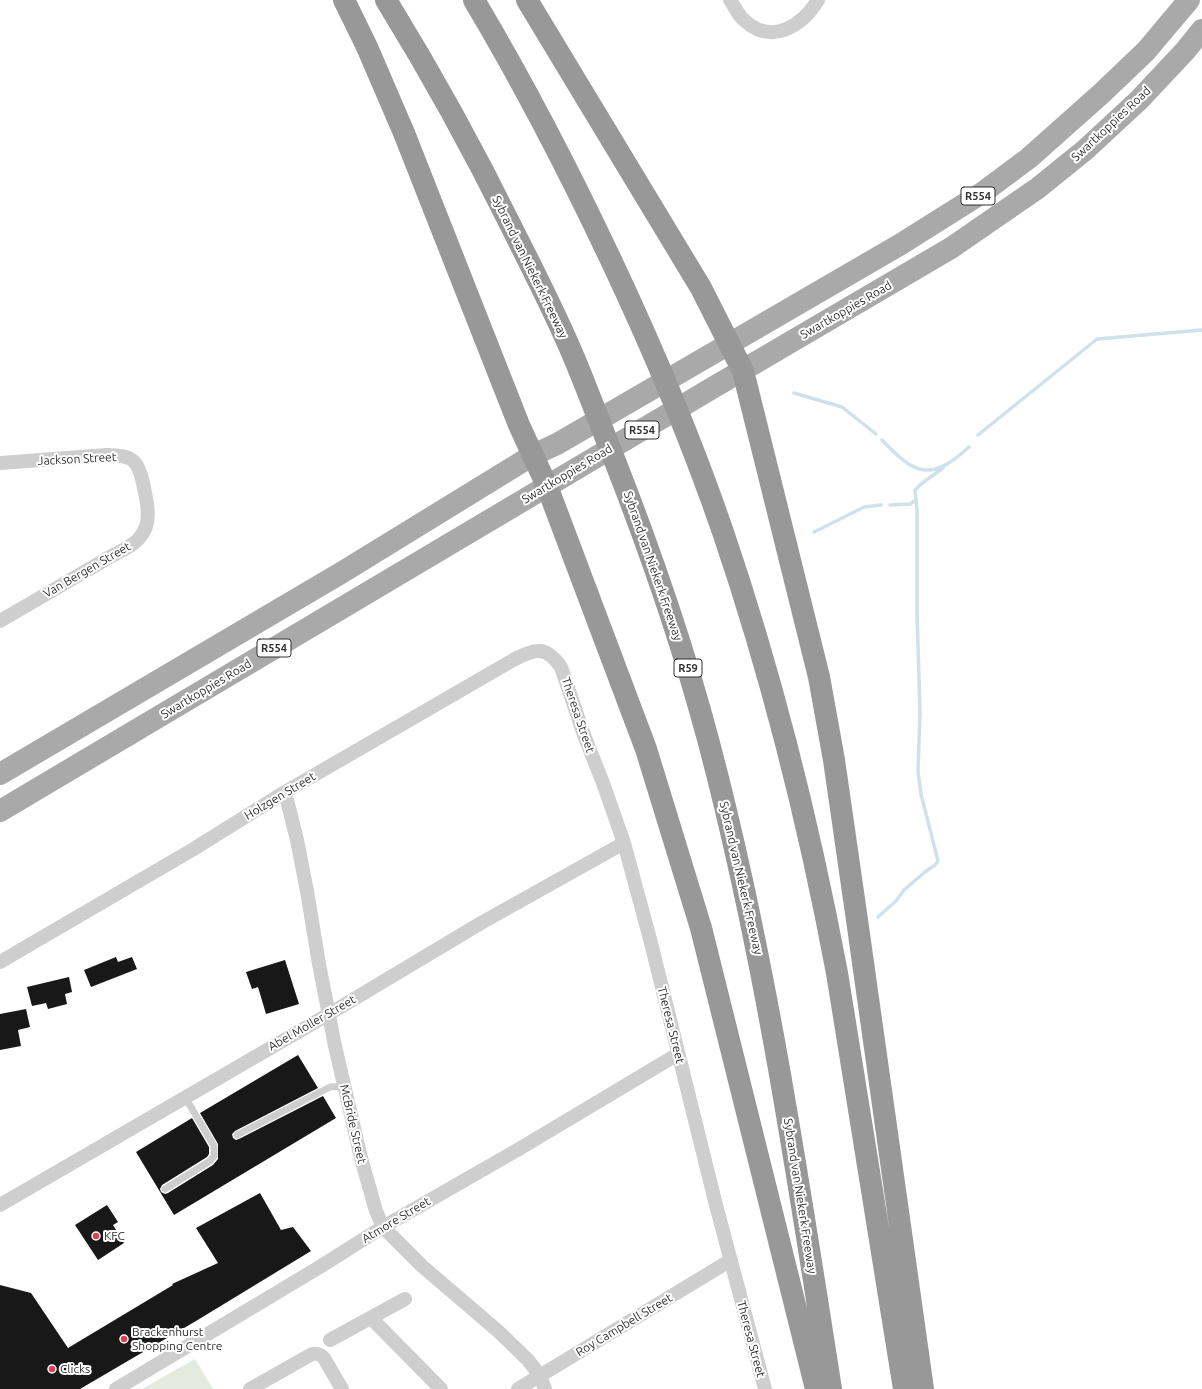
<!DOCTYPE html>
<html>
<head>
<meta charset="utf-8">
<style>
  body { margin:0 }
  canvas { display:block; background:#fff }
</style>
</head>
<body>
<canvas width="1202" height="1389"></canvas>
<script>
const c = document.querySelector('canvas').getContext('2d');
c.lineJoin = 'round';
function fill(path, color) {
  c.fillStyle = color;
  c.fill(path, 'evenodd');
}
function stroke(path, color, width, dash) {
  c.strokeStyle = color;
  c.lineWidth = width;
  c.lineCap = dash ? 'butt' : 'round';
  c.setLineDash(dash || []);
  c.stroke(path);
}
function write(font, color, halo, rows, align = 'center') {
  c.font = font + ' Ubuntu,sans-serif';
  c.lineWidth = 4;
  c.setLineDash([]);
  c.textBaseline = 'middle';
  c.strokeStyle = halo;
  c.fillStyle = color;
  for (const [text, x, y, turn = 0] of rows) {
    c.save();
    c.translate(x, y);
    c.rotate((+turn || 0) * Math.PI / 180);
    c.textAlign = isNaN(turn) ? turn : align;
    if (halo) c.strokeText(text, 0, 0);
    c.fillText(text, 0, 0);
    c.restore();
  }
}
const green = new Path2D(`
  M195 1359 213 1389H142Z`);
const stream = new Path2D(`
  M794 393 842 407 876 434
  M978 435 1097 339 1202 330
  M882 440C915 475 931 482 969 447
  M890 505 910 504 916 500 915 490 921 484 943 468
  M814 532 864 507 881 505
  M878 917 896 901 904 890 925 872 935 865 938 861 921 794 918 772 920 711 917 613V510L916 500`);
const building = new Path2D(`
  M116 957 118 962 132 957 137 969 91 987 84 970Z
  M285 960 299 1004 266 1014 258 987 252 989 246 972Z
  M69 977 72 992 65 994 67 1004 48 1009 46 1003 32 1006 27 987Z
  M26 1009 30 1027 18 1030 21 1046 0 1050V1014Z
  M298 1055 318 1088 235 1131 232 1134 233 1138 236 1140 239 1139 323 1096 336 1118 174 1215 136 1152 192 1118 209 1147V1154L207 1157 162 1185 160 1189 161 1192 165 1194 168 1193 213 1165 218 1159V1144L200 1113Z
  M260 1193 281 1230 293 1227 311 1251 196 1321 80 1389H0V1285L31 1293 68 1348 173 1285 172 1284 218 1263 196 1228Z
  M107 1205 118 1222 113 1225 124 1243 98 1260 75 1225Z`);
const lane = new Path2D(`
  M237 1135 330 1087 344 1086
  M165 1189 210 1161 214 1156V1146L185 1097`);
const street = new Path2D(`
  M730 0C735 7 738 15 744 20 771 46 802 26 818 0
  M0 463 107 455C131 455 138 459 143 483 146 498 152 519 143 533 134 548 116 552 103 561 69 581 34 601 0 621
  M285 792 297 840 307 891 319 964 335 1046 361 1158 376 1211 383 1227 422 1266 498 1331 528 1360 540 1376 545 1389
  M0 962 192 850 285 792 515 659C536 648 546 646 561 667L584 735 603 783 624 843 650 939 716 1205 765 1389
  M0 1205 329 1014 481 923 624 843
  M371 1318 441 1389
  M330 1340 405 1299
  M116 1389 318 1268 383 1227 519 1149 678 1054
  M250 1389 312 1354C317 1353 320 1354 324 1358L342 1389
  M518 1389 731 1260`);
const primary = new Path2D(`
  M0 774 341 573 533 455 557 444 901 244 982 193 1029 158 1102 93 1146 51 1189 0
  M0 811 714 387 951 248 1038 188 1085 150 1139 100 1185 51 1202 30`);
const highway = new Path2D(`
  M344 0 367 47 404 133 519 425 547 486 646 749 701 928 816 1389
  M386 0C431 73 473 149 511 226 533 270 556 314 575 360 588 391 600 424 613 456 650 550 683 645 709 743 765 955 797 1173 831 1389
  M474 0C524 84 569 171 611 260 653 349 691 439 723 532 772 676 809 824 837 973L904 1389
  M527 0 701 288 743 371 819 677 834 760 857 920 923 1389`);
const markers = [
  [96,1236,4,"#da4253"],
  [124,1339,4,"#da4253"],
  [52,1369,4,"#da4253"]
];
const shields = [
  [978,196,34],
  [642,430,34],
  [274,648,34],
  [688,668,28]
];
const shieldNames = [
  ["R554",978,196],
  ["R554",642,430],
  ["R554",274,648],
  ["R59",688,668]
];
const streetNames = [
  ["Swartkoppies Road",1111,124,-43],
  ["Sybrand van Niekerk Freeway",530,267,64],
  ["Swartkoppies Road",846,310,-30],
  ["Jackson Street",77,459,-3],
  ["Swartkoppies Road",567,474,-31],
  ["Sybrand van Niekerk Freeway",653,566,71],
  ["Van Bergen Street",87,570,-30],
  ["Swartkoppies Road",206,689,-31],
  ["Theresa Street",578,715,71],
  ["Holzgen Street",280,796,-31],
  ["Sybrand van Niekerk Freeway",741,878,77],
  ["Abel Moller Street",312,1023,-30],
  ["Theresa Street",671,1025,76],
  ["McBride Street",353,1124,77],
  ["Sybrand van Niekerk Freeway",800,1196,81],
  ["Atmore Street",396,1220,-31],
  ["Roy Campbell Street",624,1325,-31],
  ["Theresa Street",751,1339,75]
];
const poiNames = [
  ["KFC",104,1236],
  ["Brackenhurst",132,1332],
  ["Shopping Centre",132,1346],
  ["Clicks",60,1369]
];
fill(green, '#e5eade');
stroke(stream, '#cfe1eb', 3.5);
fill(building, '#181818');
stroke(lane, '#cecece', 7);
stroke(street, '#cecece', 14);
stroke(primary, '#a9a9a9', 22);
stroke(highway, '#989898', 22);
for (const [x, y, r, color] of markers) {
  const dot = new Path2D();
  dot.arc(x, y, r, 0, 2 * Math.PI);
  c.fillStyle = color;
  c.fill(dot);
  stroke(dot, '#fff', 1.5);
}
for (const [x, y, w] of shields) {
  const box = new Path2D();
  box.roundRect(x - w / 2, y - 9, w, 18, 3);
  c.fillStyle = '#fff';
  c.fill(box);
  stroke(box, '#313131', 1);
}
write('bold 11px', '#313131', null, shieldNames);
write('12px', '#313131', '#fff', streetNames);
write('12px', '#313131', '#fff', poiNames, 'left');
</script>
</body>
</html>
